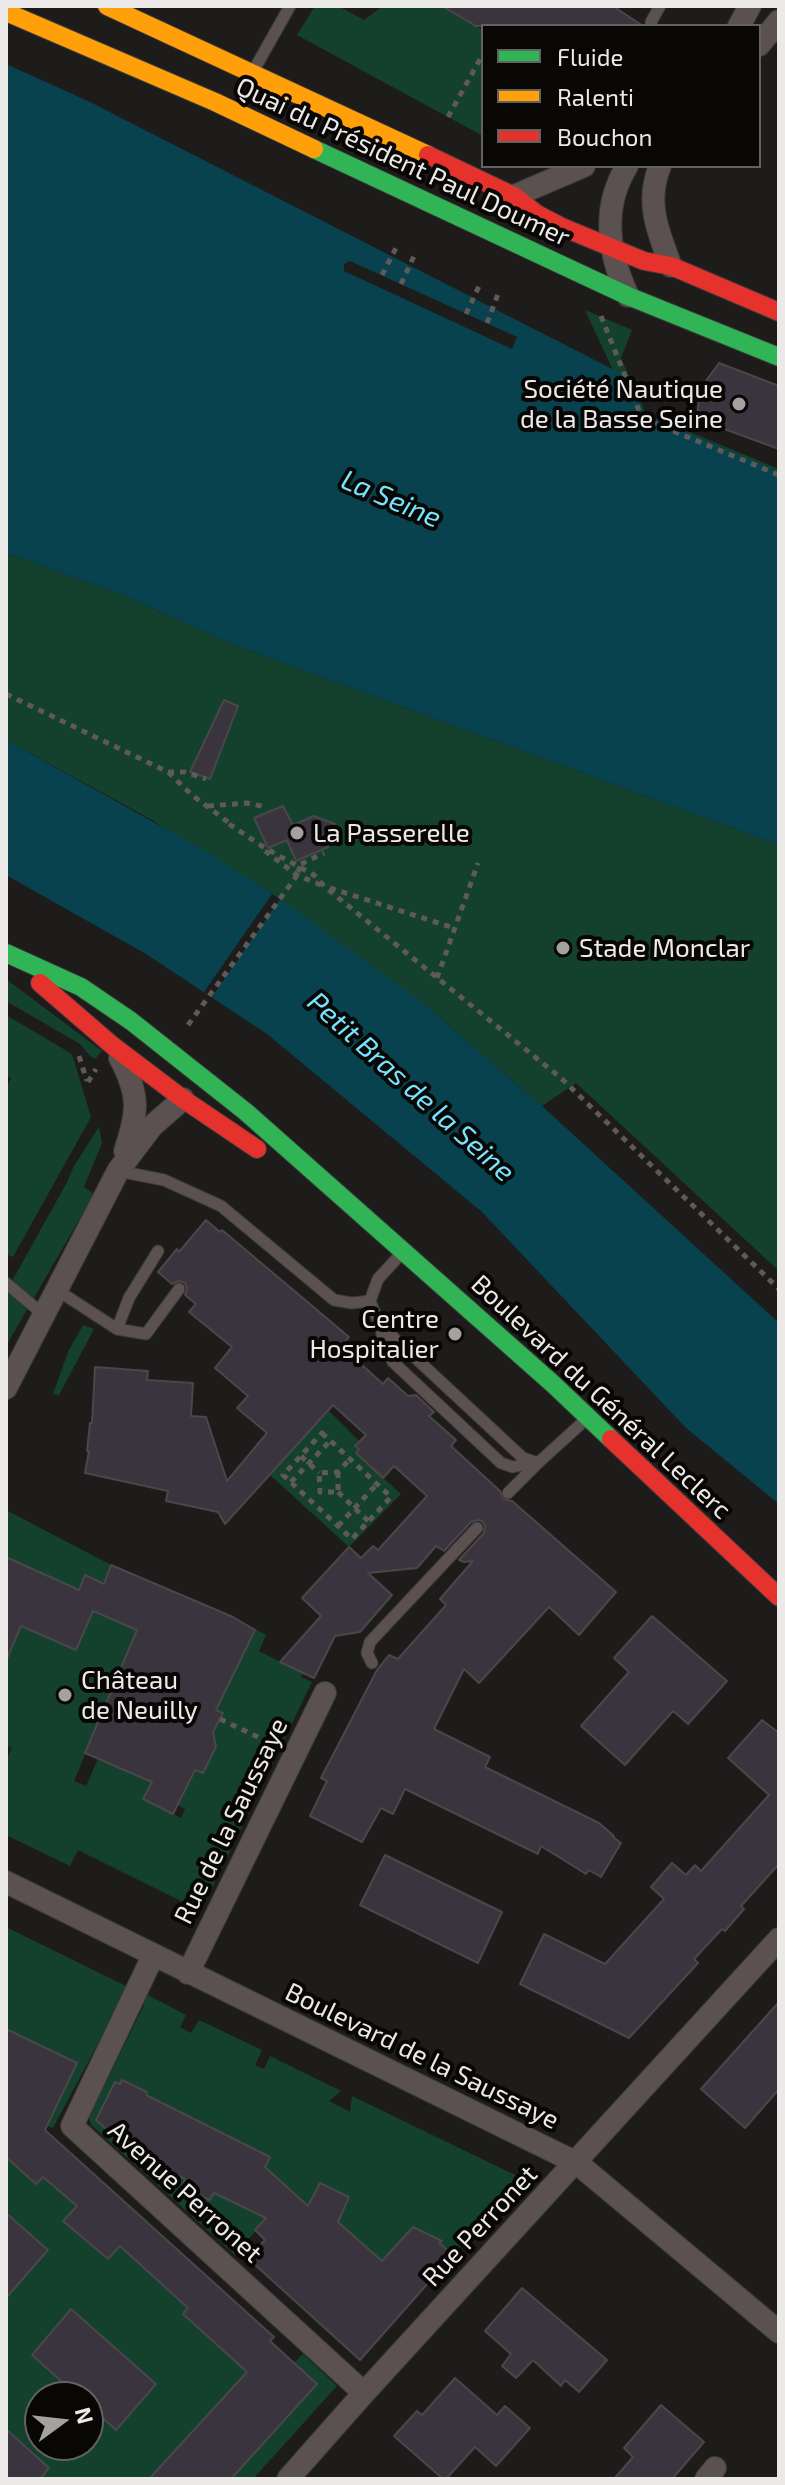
<!DOCTYPE html>
<html>
<head>
<meta charset="utf-8">
<style>
  body { margin:0 }
  #map { position:relative; width:785px; height:2485px; overflow:hidden; background:#1e1c1a; font-family:"Exo 2",sans-serif }
  canvas { display:block }
  .frame { position:absolute; inset:0; border:8px solid #eceae8; pointer-events:none }
  .legend { position:absolute; left:481px; top:24px; width:280px; height:144px; box-sizing:border-box; background:#080706; border:2px solid #636260; margin:0; padding:10px 14px; list-style:none; font-size:24px; color:#eceae8 }
  .legend li { display:flex; align-items:center; gap:16px; height:40px }
  .legend b { width:40px; border:2px solid #636260 }
  .north { position:absolute; left:24px; top:2381px; width:80px; height:80px; box-sizing:border-box; background:#080706; border:2px solid #636260; border-radius:50%; rotate:75deg; font-size:22px; font-weight:700; line-height:32px; text-align:center; color:#eceae8 }
  .north::after { content:''; display:block; margin:auto; width:28px; height:36px; background:#a4a2a0; clip-path:polygon(50% 0,100% 100%,50% 72%,0 100%) }
</style>
</head>
<body>
<div id="map">
<canvas width="785" height="2485"></canvas>
<div class="frame"></div>
<ul class="legend">
<li><b style="height:10px;background:#30b455"></b>Fluide</li>
<li><b style="height:10px;background:#ff9f0a"></b>Ralenti</li>
<li><b style="height:10px;background:#e5322d"></b>Bouchon</li>
</ul>
<div class="north">N</div>
</div>
<script>
const c = document.querySelector('canvas').getContext('2d');
c.lineJoin = 'round';
function fill(path, color) {
  c.fillStyle = color;
  c.fill(path, 'evenodd');
}
function stroke(path, color, width, dash) {
  c.strokeStyle = color;
  c.lineWidth = width;
  c.lineCap = dash ? 'butt' : 'round';
  c.setLineDash(dash || []);
  c.stroke(path);
}
function write(font, color, halo, rows, align = 'center') {
  c.font = font + ' "Exo 2",sans-serif';
  c.lineWidth = 8;
  c.setLineDash([]);
  c.textBaseline = 'middle';
  c.strokeStyle = halo;
  c.fillStyle = color;
  for (const [text, x, y, turn = 0] of rows) {
    c.save();
    c.translate(x, y);
    c.rotate((+turn || 0) * Math.PI / 180);
    c.textAlign = isNaN(turn) ? turn : align;
    if (halo) c.strokeText(text, 0, 0);
    c.fillText(text, 0, 0);
    c.restore();
  }
}
const green = new Path2D(`
  M315 6H338L364 20 383 6H442L483 30V136L297 35Z
  M585 310 632 330 621 358 646 414 779 469V483L637 422Z
  M6 553 121 594 232 644 779 845V1271L576 1083 542 1106 423 1003 152 820 6 740Z
  M6 979 102 1051 95 1059 89 1055 80 1044 6 1001Z
  M6 1015 72 1054 91 1117 13 1257 6 1254V1088L11 1078 6 1075Z
  M99 1127 102 1143 84 1187 94 1194 6 1346V1292L66 1184 74 1166Z
  M83 1325 94 1329 59 1395 53 1394 68 1352Z
  M329 1411 360 1442 356 1446 359 1449 356 1453 401 1494 349 1547 270 1475Z
  M6 1510 111 1565 104 1584 85 1575 79 1590 6 1557Z
  M93 1611 137 1630 74 1781 86 1786 98 1759 143 1778 164 1756 144 1799 181 1818 185 1809 178 1805 195 1770 203 1773C208 1761 221 1744 211 1734L223 1713 214 1709 219 1705 247 1647 233 1617 266 1635 259 1651 288 1666 312 1655 301 1677 312 1682 201 1911 78 1850 70 1866 6 1835V1760L12 1748 6 1745V1661L21 1626 76 1649Z
  M6 1927 128 1987 53 2128 47 2126 45 2131 274 2337 270 2342 294 2363 303 2354 337 2386 253 2479H6ZM40 2397H88V2445H40Z
  M146 1994 186 2015 180 2027 191 2033 199 2020 262 2050 255 2065 264 2069 270 2056 341 2091 329 2101 350 2112 352 2096 515 2175 516 2183 453 2255 439 2243 441 2240 413 2227 382 2261 338 2222 348 2197 320 2183 308 2206 286 2187 277 2206 235 2255 91 2125 89 2117 144 2005 141 2003Z`);
const water = new Path2D(`
  M6 64 90 102 624 375 627 377 645 415 779 472V845L232 644 121 594 6 553Z
  M6 740 207 852 280 899 423 1003 542 1106 779 1323V1504L686 1428 482 1212 267 1034 146 954 6 875Z`);
const pier = new Path2D(`
  M350 261 517 337 512 349 344 271V264Z
  M272 894 280 899 212 997 204 992Z`);
const building = new Path2D(`
  M442 6H613L643 26H476Z
  M719 363 779 386V449L697 419 700 389Z
  M224 700 238 706 210 779 190 772Z
  M283 806 293 825 314 816 335 824 328 847 296 861 287 840 268 848 254 818Z
  M206 1220 220 1232 222 1230 349 1337 341 1346 383 1384 388 1378 408 1396 416 1395 434 1412 429 1416 456 1440 451 1446 500 1491 503 1499 512 1501 616 1592 579 1635 549 1607 479 1683 464 1669 434 1729 490 1757 485 1767 599 1823 614 1836 613 1837 621 1843 601 1877 589 1870 586 1874 541 1846 538 1854 405 1789 393 1814 381 1808 362 1842 310 1816 327 1781 321 1778 377 1670 389 1655 398 1659 446 1605 440 1599 473 1561 464 1562 459 1560 484 1533 485 1526 482 1521 478 1520 471 1522 444 1551 436 1546 417 1568 368 1573 392 1595 360 1632 335 1636 314 1678 280 1662 321 1616 302 1598 349 1547 361 1558 373 1546 378 1550 427 1496 394 1466 383 1478 356 1453 359 1449 355 1446 366 1435 333 1405 225 1524 218 1512 166 1501 168 1491 85 1473 89 1451H87L90 1423H92L95 1367 148 1371 147 1380 193 1383 191 1416 206 1417 227 1481 267 1433 237 1408 248 1396 215 1368 232 1347 189 1312 196 1304 185 1295 187 1289 185 1283 179 1281 172 1284 158 1272 177 1249 179 1252Z
  M6 1557 79 1590 85 1575 104 1584 111 1565 233 1617 255 1630 216 1710 223 1713 213 1732 216 1747 203 1773 195 1770 173 1814 143 1799 152 1782 85 1753 137 1630 93 1611 76 1650 21 1626 6 1661Z
  M652 1616 727 1681 688 1724 673 1711 625 1765 581 1726 629 1672 614 1658Z
  M762 1720 779 1733V1864L741 1906 744 1909 725 1931 722 1929 694 1959 698 1963 629 2038 520 1984 544 1934 605 1964 664 1899 651 1887 672 1863 686 1875 695 1865 701 1871 769 1795 728 1758Z
  M385 1855 502 1912 478 1963 360 1905Z
  M779 2002V2089L745 2128 701 2089Z
  M6 2029 77 2063 45 2130 274 2337 270 2341 317 2384 231 2479H149L247 2372 183 2314 188 2308 120 2246 108 2259 63 2221 77 2206 43 2177 36 2184 6 2157Z
  M122 2080 147 2092 146 2095 270 2157 265 2167 308 2206 320 2183 349 2197 338 2222 382 2261 413 2227 442 2241 439 2243 453 2255 360 2360 253 2263 252 2254 265 2240 255 2230 266 2218 214 2193 210 2200 182 2187 185 2179 155 2164 157 2160 123 2144 96 2120 115 2082 120 2084Z
  M6 2213 48 2250 6 2298Z
  M522 2288 607 2360 579 2392 565 2380 561 2386 533 2360 516 2378 502 2366 511 2354 485 2331Z
  M71 2309 156 2384 116 2430 88 2405V2397H79L32 2355Z
  M455 2378 497 2415 505 2406 530 2428 496 2466 475 2447 446 2479H443L394 2436 417 2411 422 2415Z
  M661 2405 704 2442 672 2479H614L633 2457 624 2448Z
  M6 2429 49 2468 40 2479H6Z`);
const path = new Path2D(`
  M448 117 483 54
  M382 275 397 246
  M401 284 415 254
  M466 314 480 284
  M601 316 642 418 779 475
  M487 323 498 294
  M6 694 168 772 192 795 232 825
  M168 772H185L206 779
  M208 806 247 803 266 807
  M229 824 265 848 314 875 325 887 561 1078 779 1289
  M265 851 297 875 321 885
  M301 864 324 853
  M330 888 454 928
  M437 978 478 863
  M188 1025 298 874
  M79 1056 87 1081
  M88 1082 96 1069
  M322 1433 391 1497 352 1539 283 1475Z
  M301 1456 319 1473
  M338 1472V1492H320L319 1473 338 1472 350 1459
  M291 1482 330 1441
  M338 1492 368 1521
  M338 1526 377 1484
  M220 1719 277 1746`);
const lane = new Path2D(`
  M652 26 651 22 660 6
  M255 68 290 6
  M118 1171 164 1180 221 1206 334 1300 352 1303 370 1301
  M400 1255 378 1279 370 1301 380 1325 523 1458 538 1463 583 1422
  M6 1283 44 1315
  M57 1290 117 1329 146 1334 179 1289
  M380 1325 384 1344 393 1362 501 1463 513 1467 531 1463
  M117 1329 129 1298 158 1251
  M508 1493 538 1463
  M372 1663 367 1653 370 1642 477 1528`);
const street = new Path2D(`
  M739 26 750 6
  M759 45 779 21
  M627 166C601 208 608 253 628 296
  M660 166C645 202 658 232 671 266
  M514 196 584 166
  M120 1058C140 1095 138 1113 125 1151
  M6 1388 118 1171 152 1126 183 1099
  M6 1882 577 2163 779 2332
  M153 1956 72 2126 364 2393
  M188 1973 325 1693
  M288 2479 364 2393 779 1939
  M706 2479 715 2468`);
const fast = new Path2D(`
  M314 149 628 296 779 357
  M6 953 81 987 131 1021 246 1112 553 1384 611 1439`);
const slow = new Path2D(`
  M107 6 428 155
  M6 12 215 102 314 149`);
const jam = new Path2D(`
  M428 155 514 196 537 214 562 227 644 261 671 266 779 312
  M40 983 113 1046 183 1099 257 1149
  M611 1439 779 1597`);
const pathBridge = new Path2D(`
  M298 872 301 864`);
const markers = [
  [739,404,8,"#a4a2a0"],
  [297,833,8,"#a4a2a0"],
  [563,948,8,"#a4a2a0"],
  [455,1334,8,"#a4a2a0"],
  [65,1695,8,"#a4a2a0"]
];
const streetNames = [
  ["Quai du Président Paul Doumer",403,162,25],
  ["Boulevard du Général Leclerc",601,1397,43],
  ["Rue de la Saussaye",231,1821,-64],
  ["Boulevard de la Saussaye",422,2056,26],
  ["Avenue Perronet",185,2192,42],
  ["Rue Perronet",480,2226,-47]
];
const poiNames = [
  ["Société Nautique",723,389,"right"],
  ["de la Basse Seine",723,419,"right"],
  ["La Passerelle",313,833],
  ["Stade Monclar",579,948],
  ["Centre",439,1319,"right"],
  ["Hospitalier",439,1349,"right"],
  ["Château",81,1680],
  ["de Neuilly",81,1710]
];
const waterNames = [
  ["La Seine",391,499,23],
  ["Petit Bras de la Seine",411,1087,42]
];
fill(green, '#14402e');
fill(water, '#07424e');
fill(pier, '#1e1c1a');
fill(building, '#3a343f');
stroke(building, '#494748', 2);
stroke(lane, '#3a3938', 13);
stroke(street, '#3a3938', 24);
stroke(fast, '#3a3938', 20);
stroke(slow, '#3a3938', 20);
stroke(jam, '#3a3938', 20);
stroke(path, '#5f5958', 5, [6, 6]);
stroke(lane, '#5b5150', 11);
stroke(street, '#5b5150', 22);
stroke(fast, '#30b455', 18);
stroke(slow, '#ff9f0a', 18);
stroke(jam, '#e5322d', 18);
stroke(pathBridge, '#5f5958', 5, [6, 6]);
for (const [x, y, r, color] of markers) {
  const dot = new Path2D();
  dot.arc(x, y, r, 0, 2 * Math.PI);
  c.fillStyle = color;
  c.fill(dot);
  stroke(dot, '#080706', 3);
}
write('26px', '#eceae8', '#080706', streetNames);
write('26px', '#eceae8', '#080706', poiNames, 'left');
write('italic 28px', '#76e4fe', '#080706', waterNames);
</script>
</body>
</html>
